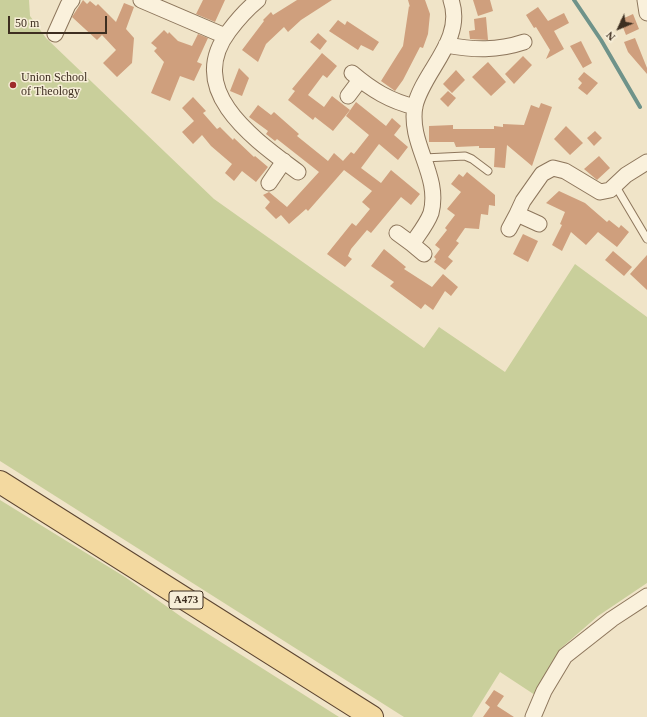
<!DOCTYPE html>
<html>
<head>
<meta charset="utf-8">
<style>
  body { margin:0 }
  #map { position:relative; width:647px; height:717px; overflow:hidden; background:#f0e4c8; font-family:"Times New Roman",serif }
  canvas { display:block }
  .north { position:absolute; left:599px; top:8px; width:40px; height:40px; -webkit-text-stroke:3px #f7eed8; paint-order:stroke; rotate:226deg; font-size:11px; font-weight:700; line-height:16px; text-align:center; color:#3d2e20 }
  .north::after { content:''; display:block; margin:auto; width:14px; height:18px; background:#3d2e20; clip-path:polygon(50% 0,100% 100%,50% 72%,0 100%) }
  .scale { position:absolute; left:8px; top:16px; width:99px; height:18px; box-sizing:border-box; border:2px solid #3d2e20; border-top:0; padding-left:5px; font-size:12px; line-height:14px; white-space:nowrap; color:#3d2e20; -webkit-text-stroke:3px #f7eed8; paint-order:stroke }
</style>
</head>
<body>
<div id="map">
<canvas width="647" height="717"></canvas>
<div class="north">N</div>
<div class="scale">50 m</div>
</div>
<script>
const c = document.querySelector('canvas').getContext('2d');
c.lineJoin = 'round';
function fill(path, color) {
  c.fillStyle = color;
  c.fill(path, 'evenodd');
}
function stroke(path, color, width, dash) {
  c.strokeStyle = color;
  c.lineWidth = width;
  c.lineCap = dash ? 'butt' : 'round';
  c.setLineDash(dash || []);
  c.stroke(path);
}
function write(font, color, halo, rows, align = 'center') {
  c.font = font + ' "Times New Roman",serif';
  c.lineWidth = 3;
  c.setLineDash([]);
  c.textBaseline = 'middle';
  c.strokeStyle = halo;
  c.fillStyle = color;
  for (const [text, x, y, turn = 0] of rows) {
    c.save();
    c.translate(x, y);
    c.rotate((+turn || 0) * Math.PI / 180);
    c.textAlign = isNaN(turn) ? turn : align;
    if (halo) c.strokeText(text, 0, 0);
    c.fillText(text, 0, 0);
    c.restore();
  }
}
const green = new Path2D(`
  M0 0H29L30 16 46 38 214 199 424 348 439 327 505 372 575 264 647 317V583L598 616 560 649 535 695 500 672 472 717H404L0 461Z
  M0 500 125 577 183 618 339 717H0Z`);
const stream = new Path2D(`
  M574 0 601 40 640 107`);
const building = new Path2D(`
  M83 0 87 4 90 1 96 6 98 4 116 22 124 3 134 7 126 29 134 38 132 63 117 77 103 63 116 50 102 35 97 40 72 17Z
  M203 0H225L215 22 196 14Z
  M297 0H332L301 20 288 32 284 27 266 44 258 62 242 50 264 21 263 20 271 12 273 15Z
  M408 0H425L430 14 428 34 423 48 420 47 403 80 395 91 381 81 403 46 409 6 410 7Z
  M473 0H490L493 11 478 16Z
  M538 7 548 21 564 13 569 23 554 31 564 49 546 59 550 50 536 27 534 28 526 15Z
  M633 14 639 29 626 35 620 20Z
  M486 17 488 40 470 39 469 31 475 30 474 19Z
  M338 20 345 25 347 21 379 42 373 51 361 45 358 50 329 31Z
  M164 30 168 34 169 32 178 41 192 46 198 34 208 38 197 62 202 64 194 81 180 76 170 101 151 93 164 62 154 51 157 48 151 43Z
  M318 33 327 41 320 50 310 42Z
  M635 38 647 68V74L628 52 624 42Z
  M581 41 592 63 583 68 570 46Z
  M322 53 337 66 327 78 323 75 308 95 324 107 332 96 350 110 333 131 315 117 313 120 288 100 295 91 292 89Z
  M523 56 532 65 514 84 505 74Z
  M488 62 506 82 491 96 472 77Z
  M239 68 249 78 242 96 230 91Z
  M456 70 465 80 452 93 443 84Z
  M584 72 598 83 587 95 578 88 582 83 578 79Z
  M448 91 456 98 448 107 440 99Z
  M193 97 206 111 203 113 217 129 220 127 233 140 234 138 254 157 255 156 268 167 256 182 242 171 234 181 225 173 232 164 211 146 202 135 193 144 182 132 194 121 182 108Z
  M356 102 386 126 392 118 401 126 394 135 408 147 398 160 379 144 361 168 381 183 391 170 420 194 411 205 401 197 371 233 367 230 351 249 348 256 352 259 345 267 327 254 352 223 356 226 370 209 362 202 372 191 344 170 308 211 306 209 289 224 281 215 276 219 265 208 270 202 263 195 269 192 287 207 319 172 277 139 275 141 266 134 268 131 249 117 258 105 271 115 274 112 299 134 297 136 328 161 334 153 343 161 351 152 354 154 369 135 346 116Z
  M541 103 552 107 532 166 507 145 505 168 494 167 495 148H479V146L456 147 454 142H429V126L453 125V129H494V126L503 127V124L524 125 531 105 539 108Z
  M566 126 583 143 570 155 554 139Z
  M595 131 602 138 594 146 587 138Z
  M599 156 610 168 597 180 584 169Z
  M467 172 495 195V206L489 205 488 215 481 214 479 229 465 228 456 241 459 243 448 257 453 261 445 270 434 262 436 259 434 257 440 249 435 245 447 230 445 228 455 215 447 209 461 192 451 184 459 174 463 177Z
  M559 191 585 203 607 222 609 220 619 228 621 225 629 232 617 247 598 232 586 245 571 232 562 251 552 245 562 225 560 224 565 212 546 203Z
  M523 234 538 241 528 262 513 254Z
  M384 249 406 267 404 269 432 287 443 274 458 287 451 296 445 291 433 310 425 304 421 309 390 286 394 282 371 266Z
  M613 251 632 267 624 276 605 260Z
  M647 255V290L630 274Z
  M494 690 504 696 497 706 514 717H483L490 707 485 703Z`);
const service = new Path2D(`
  M424 158 465 156 472 159 488 171
  M615 185 647 239`);
const minor = new Path2D(`
  M141 0 225 36
  M258 0C247 9 238 19 229 31 184 91 254 139 298 172
  M645 0 647 13
  M55 34 68 5 72 0
  M446 45C474 50 497 51 524 42
  M352 73C372 90 390 101 415 107
  M348 96 360 80
  M269 183 284 161
  M539 224 517 214 523 201 542 174 553 168 565 171 600 192 610 190 626 175 647 162
  M509 229 517 214
  M397 233 412 244
  M424 254 412 244C418 235 427 224 431 213 441 175 408 144 415 106 423 71 465 40 451 0
  M533 717 544 691 565 656 612 619 647 596`);
const primary = new Path2D(`
  M0 482 372 717`);
const markers = [
  [13,85,4,"#9e2a2b"]
];
const shields = [
  [186,600,34]
];
const shieldNames = [
  ["A473",186,600]
];
const poiNames = [
  ["Union School",21,78],
  ["of Theology",21,92]
];
fill(green, '#c9cf9b');
stroke(stream, '#6f938a', 4);
fill(building, '#cf9f7d');
stroke(service, '#8d765c', 9);
stroke(minor, '#8d765c', 17);
stroke(primary, '#5b4430', 24);
stroke(service, '#faf1dc', 7);
stroke(minor, '#faf1dc', 15);
stroke(primary, '#f3d9a0', 22);
for (const [x, y, r, color] of markers) {
  const dot = new Path2D();
  dot.arc(x, y, r, 0, 2 * Math.PI);
  c.fillStyle = color;
  c.fill(dot);
  stroke(dot, '#f7eed8', 1.5);
}
for (const [x, y, w] of shields) {
  const box = new Path2D();
  box.roundRect(x - w / 2, y - 9, w, 18, 3);
  c.fillStyle = '#f7eed8';
  c.fill(box);
  stroke(box, '#3d2e20', 1);
}
write('bold 11px', '#3d2e20', null, shieldNames);
write('12px', '#3d2e20', '#f7eed8', poiNames, 'left');
</script>
</body>
</html>
